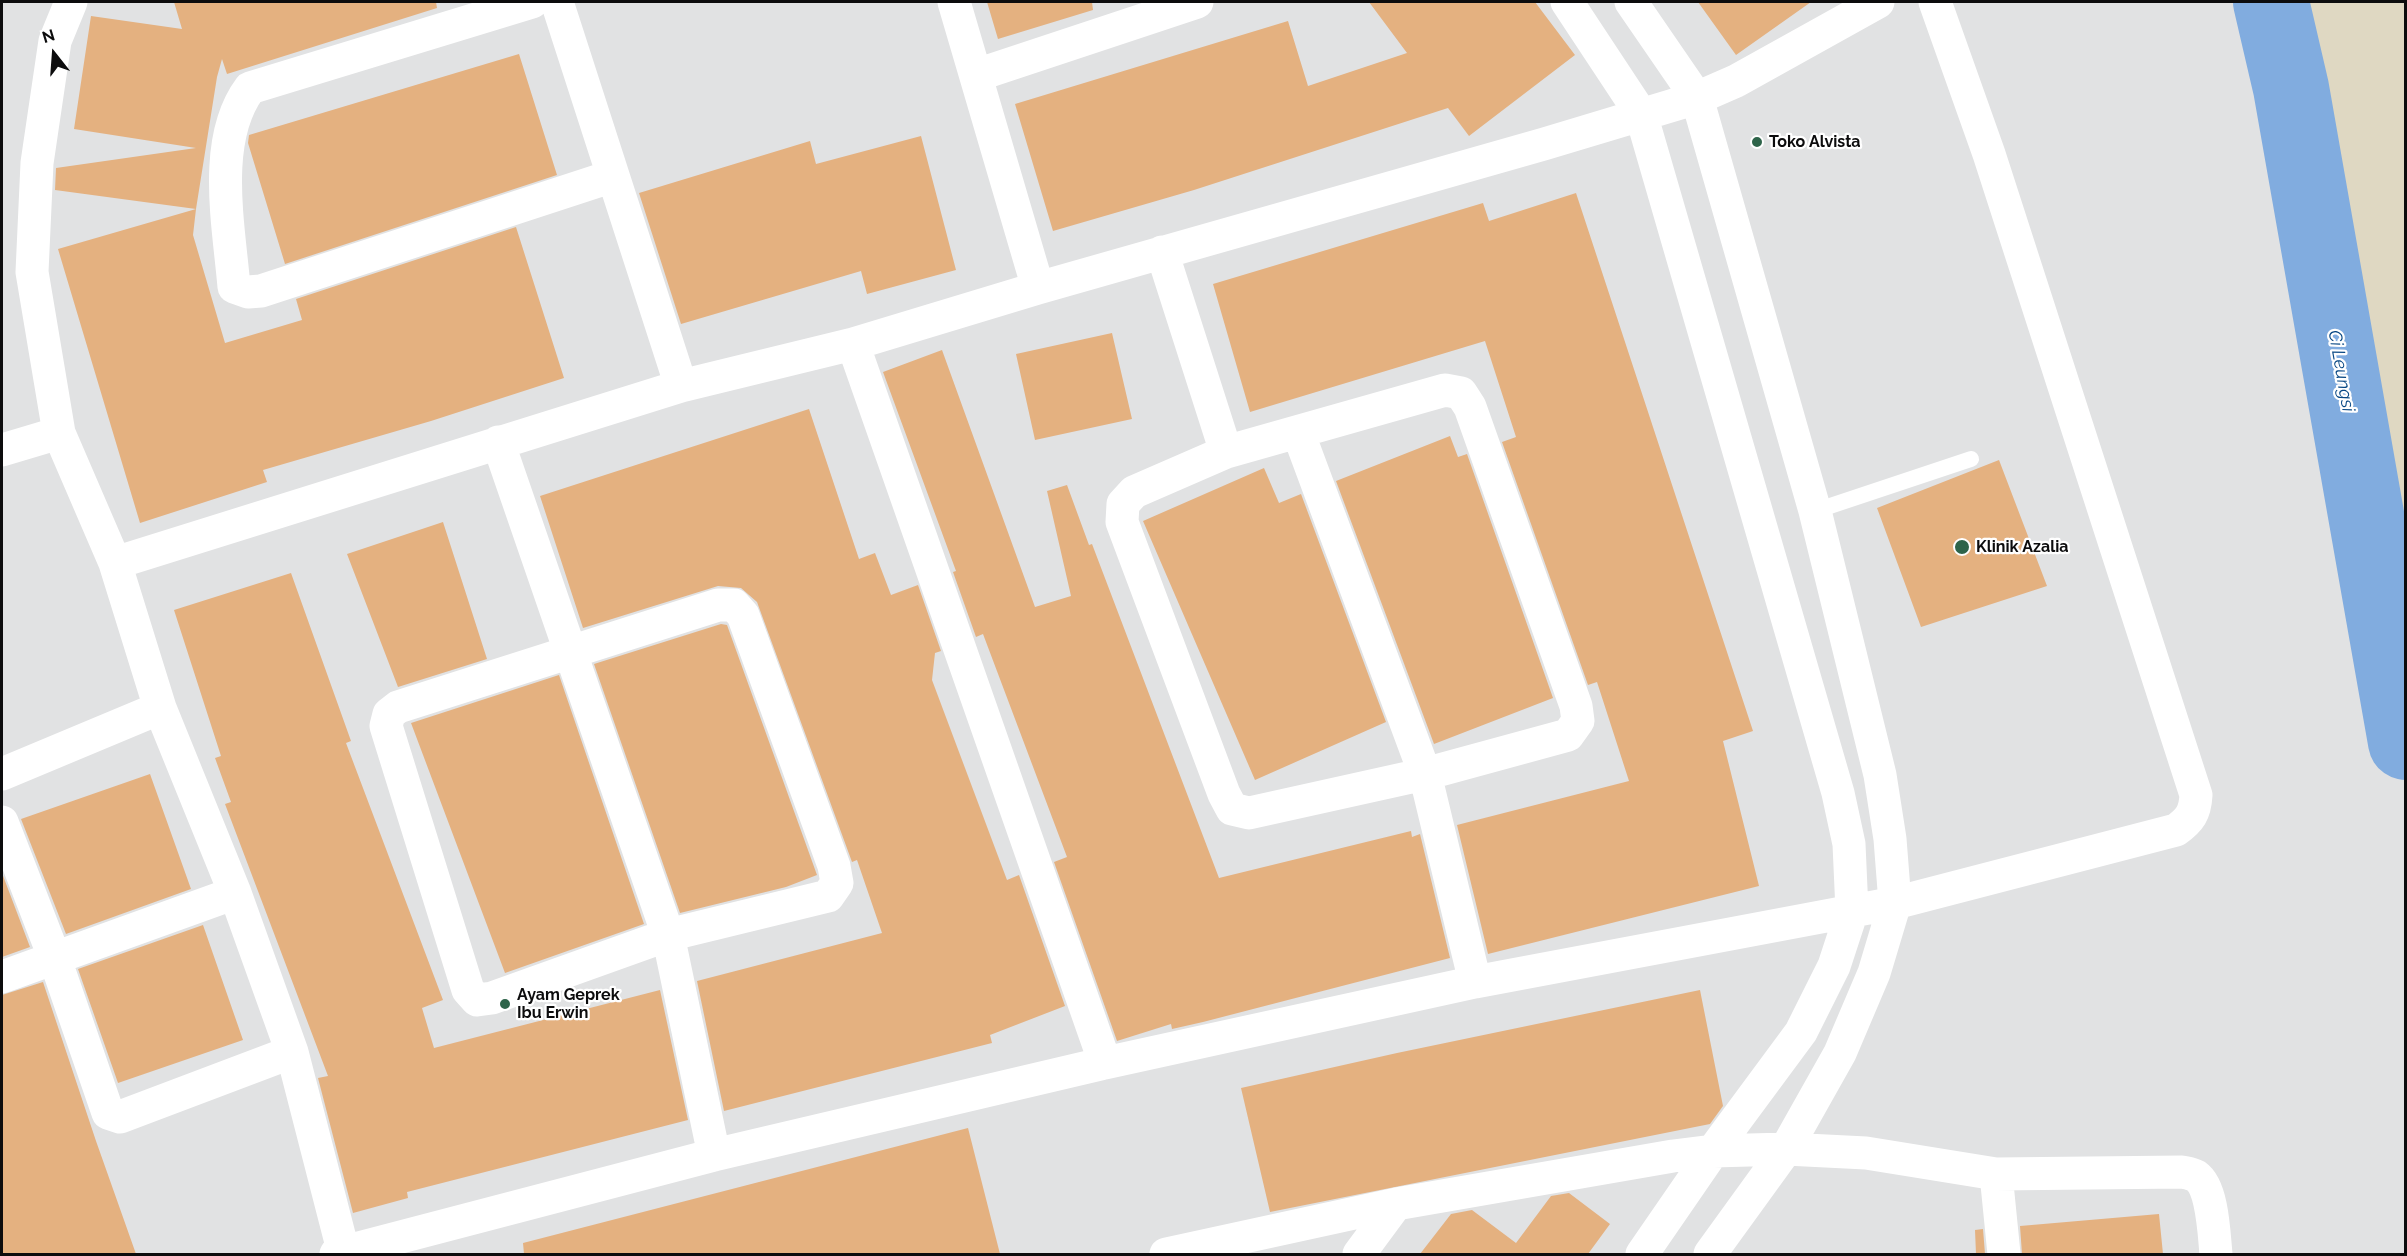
<!DOCTYPE html>
<html>
<head>
<meta charset="utf-8">
<style>
  body { margin:0 }
  #map { position:relative; width:2407px; height:1256px; overflow:hidden; background:#e1e2e3; font-family:Raleway,sans-serif }
  canvas { display:block }
  .frame { position:absolute; inset:0; border:3px solid #0c0c0d; pointer-events:none }
  .north { position:absolute; left:24px; top:24px; width:60px; height:60px; -webkit-text-stroke:4px #fff; paint-order:stroke; rotate:343deg; font-size:16px; font-weight:700; line-height:24px; text-align:center; color:#0c0c0d }
  .north::after { content:''; display:block; margin:auto; width:21px; height:27px; background:#0c0c0d; clip-path:polygon(50% 0,100% 100%,50% 72%,0 100%) }
</style>
</head>
<body>
<div id="map">
<canvas width="2407" height="1256"></canvas>
<div class="frame"></div>
<div class="north">N</div>
</div>
<script>
const c = document.querySelector('canvas').getContext('2d');
c.lineJoin = 'round';
function fill(path, color) {
  c.fillStyle = color;
  c.fill(path, 'evenodd');
}
function stroke(path, color, width, dash) {
  c.strokeStyle = color;
  c.lineWidth = width;
  c.lineCap = dash ? 'butt' : 'round';
  c.setLineDash(dash || []);
  c.stroke(path);
}
function write(font, color, halo, rows, align = 'center') {
  c.font = font + ' Raleway,sans-serif';
  c.lineWidth = 4.5;
  c.setLineDash([]);
  c.textBaseline = 'middle';
  c.strokeStyle = halo;
  c.fillStyle = color;
  for (const [text, x, y, turn = 0] of rows) {
    c.save();
    c.translate(x, y);
    c.rotate((+turn || 0) * Math.PI / 180);
    c.textAlign = isNaN(turn) ? turn : align;
    if (halo) c.strokeText(text, 0, 0);
    c.fillText(text, 0, 0);
    c.restore();
  }
}
const industrial = new Path2D(`
  M2271 2H2405V742L2291 88Z`);
const river = new Path2D(`
  M2271 2 2291 88 2406 742`);
const building = new Path2D(`
  M174 2H436L437 8 227 74 222 59 217 77 196 209 55 190 56 168 196 148 74 129 91 16 182 29Z
  M987 2H1092L1093 10 998 39Z
  M1369 2H1535L1575 55 1469 136 1448 108 1194 190 1053 231 1015 104 1288 21 1308 86 1407 53Z
  M1698 2H1811L1736 55Z
  M519 54 557 175 285 264 248 143 249 135Z
  M921 136 956 270 867 294 861 271 681 324 639 193 810 141 816 164Z
  M1576 193 1753 731 1723 741 1759 886 1488 954 1457 825 1629 781 1597 682 1588 685 1502 442 1516 437 1485 341 1250 412 1213 284 1483 203 1489 221Z
  M196 209 193 235 225 343 302 320 296 299 516 227 564 378 431 421 263 470 267 482 140 523 58 249Z
  M1112 333 1132 419 1035 440 1016 354Z
  M942 350 1035 607 1071 596 1047 491 1067 485 1089 545 1092 544 1219 878 1411 831 1412 837 1420 834 1450 958 1203 1022 1172 1029 1171 1024 1117 1041 1054 862 1067 857 983 634 976 637 953 572 956 571 883 372Z
  M809 409 859 559 875 553 891 595 918 585 941 651 935 653 932 680 1007 880 1019 875 1065 1006 990 1035 992 1043 724 1111 697 981 882 933 857 860 852 862 757 602 741 588 718 586 583 628 540 496Z
  M1450 436 1458 457 1467 454 1553 698 1434 744 1336 481Z
  M1999 460 2047 586 1921 627 1877 508Z
  M1264 468 1279 503 1301 494 1386 722 1255 780 1143 521Z
  M443 522 487 659 398 687 347 554Z
  M291 573 351 741 346 743 443 1000 422 1008 434 1048 660 990 688 1120 407 1192 408 1198 353 1213 318 1078 328 1076 225 804 231 802 215 758 221 756 174 610Z
  M721 624 727 625 817 875 786 887 680 913 594 664Z
  M559 675 644 924 505 973 411 723Z
  M150 774 191 889 66 934 21 819Z
  M2 873 30 947 2 957Z
  M203 925 243 1040 118 1083 78 969Z
  M43 982 96 1141 136 1254H2V995Z
  M1700 990 1723 1106 1710 1124 1270 1212 1241 1088 1397 1053Z
  M968 1128 1000 1254H524L523 1243Z
  M1569 1193 1610 1224 1588 1254H1420L1451 1214 1472 1210 1516 1243 1551 1196Z
  M2159 1214 2163 1254H2022L2020 1226Z
  M1983 1229 1985 1254H1976L1975 1230Z`);
const service = new Path2D(`
  M1815 511 1971 459`);
const minor = new Path2D(`
  M71 2 55 41 37 163 32 272 59 433 115 563 160 708 235 893 292 1052 344 1254
  M532 2 250 88C211 140 229 226 234 287L248 292 261 291 613 176
  M557 2 681 386
  M954 2 1038 288
  M1567 2 1641 114 1838 793 1849 844 1852 911 1834 966 1801 1032 1713 1151 1642 1254
  M1631 2 1697 98 1815 511 1880 775 1890 839 1895 903 1874 973 1840 1053 1786 1149 1710 1254
  M977 75 1197 2
  M1162 252 1226 452
  M853 344 1105 1063
  M1445 390 1461 393 1470 407 1576 706 1578 721 1568 735 1425 774 1249 813 1232 809 1224 794 1122 522 1123 504 1134 492 1226 452Z
  M1298 432 1425 774 1475 982
  M498 442 668 935 714 1155
  M2 450 59 433
  M115 563 681 386 853 344 1038 288 1544 144 1697 98 1736 81 1878 2
  M718 605H734L743 615 834 866 837 883 828 896 668 935 492 998 477 1000 468 990 386 726 389 714 398 707Z
  M2 774 160 708
  M2 822 55 959 108 1113 120 1117 292 1052
  M2 977 235 893
  M1996 1174 2004 1254
  M336 1254 714 1155 1105 1063 1475 982 1895 903 2176 830C2190 820 2195 813 2196 795L1989 154 1935 2
  M1166 1254 1396 1204 1673 1156 1713 1151 1786 1149 1866 1153 1996 1174 2182 1172C2186 1173 2192 1174 2196 1176 2213 1188 2214 1235 2216 1254
  M1359 1254 1396 1204`);
const markers = [
  [1757,142,6,"#2e644a"],
  [1962,547,8,"#2e644a"],
  [505,1004,6,"#2e644a"]
];
const poiNames = [
  ["Toko Alvista",1769,142],
  ["Klinik Azalia",1976,547],
  ["Ayam Geprek",517,995],
  ["Ibu Erwin",517,1013]
];
const waterNames = [
  ["Ci Leungsi",2341,371,80]
];
fill(industrial, '#dfd8c2');
stroke(river, '#81acdf', 76);
fill(building, '#e4b180');
stroke(service, '#fff', 16);
stroke(minor, '#fff', 33);
for (const [x, y, r, color] of markers) {
  const dot = new Path2D();
  dot.arc(x, y, r, 0, 2 * Math.PI);
  c.fillStyle = color;
  c.fill(dot);
  stroke(dot, '#fff', 2);
}
write('bold 16px', '#0c0c0d', '#fff', poiNames, 'left');
write('italic 18px', '#064683', '#fff', waterNames);
</script>
</body>
</html>
